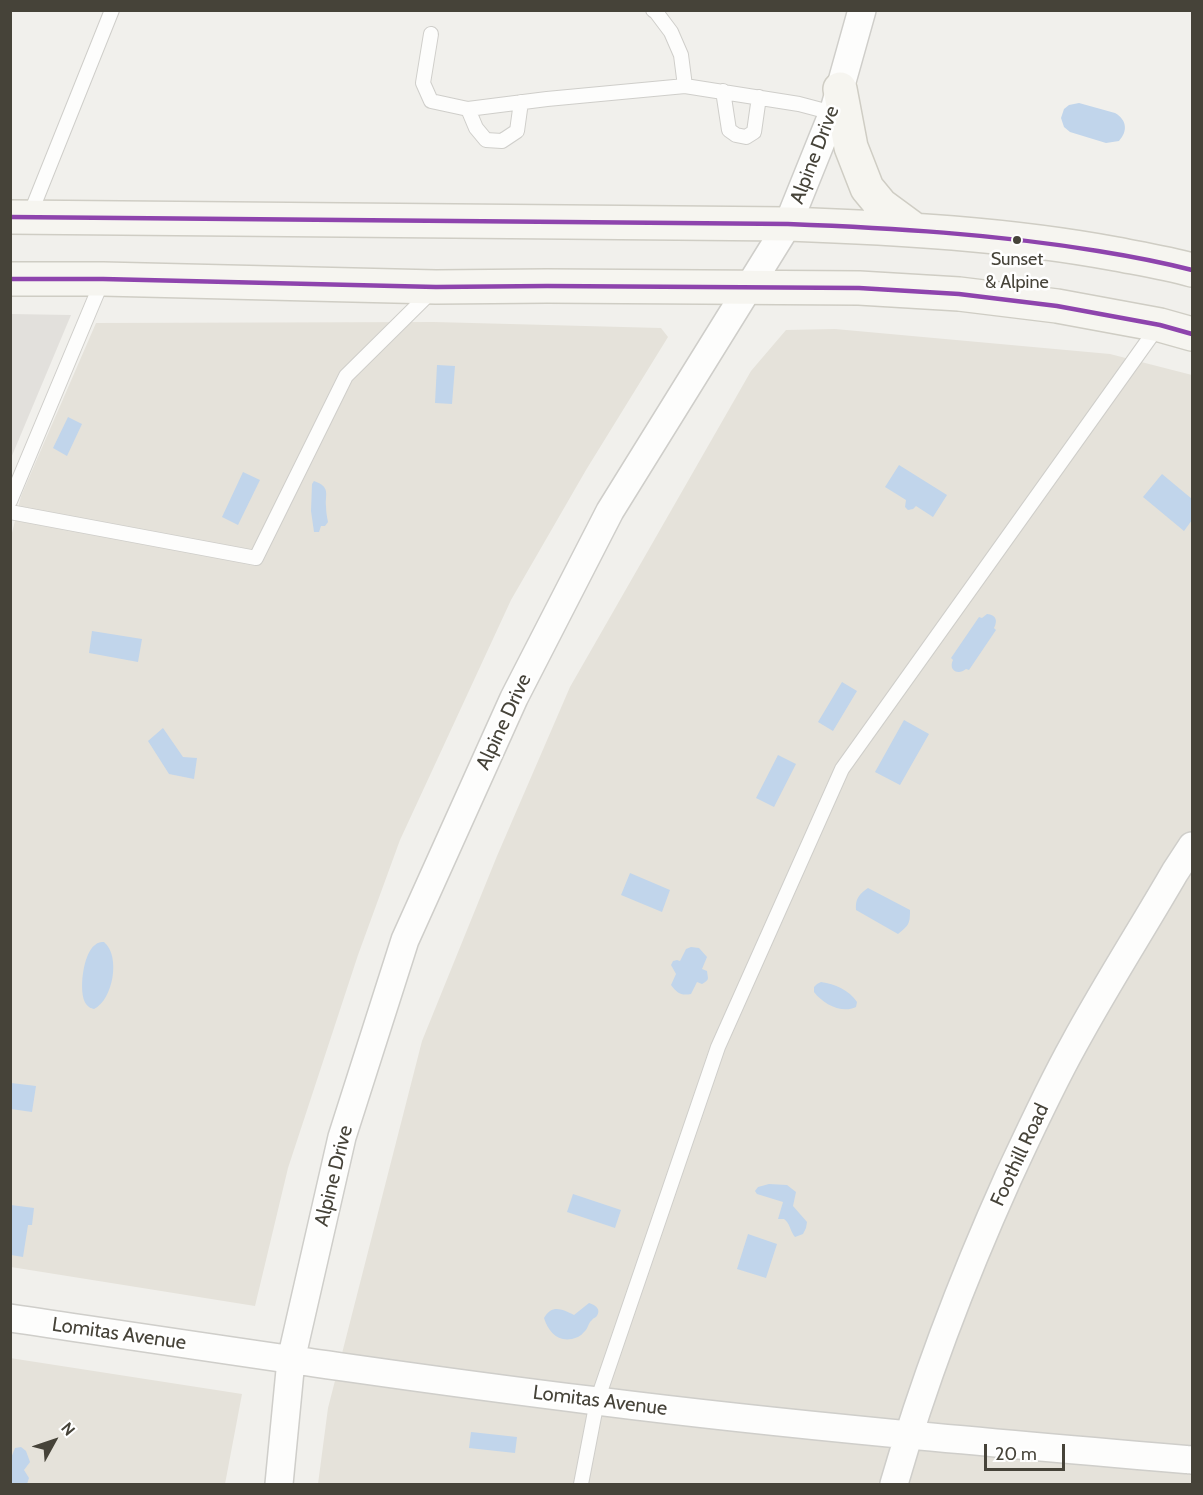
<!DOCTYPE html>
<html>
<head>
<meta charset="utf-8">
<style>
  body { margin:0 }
  #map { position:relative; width:1203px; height:1495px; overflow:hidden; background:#f1f0ec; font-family:Cabin,sans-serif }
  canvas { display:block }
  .frame { position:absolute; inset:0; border:12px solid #464339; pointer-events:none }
  .north { position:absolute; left:24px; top:1411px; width:60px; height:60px; -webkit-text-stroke:4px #fff; paint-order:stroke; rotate:50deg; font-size:16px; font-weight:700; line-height:24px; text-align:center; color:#464339 }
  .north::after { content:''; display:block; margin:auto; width:21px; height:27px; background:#464339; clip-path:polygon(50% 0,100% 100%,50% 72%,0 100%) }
  .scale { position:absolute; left:984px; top:1444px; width:81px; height:27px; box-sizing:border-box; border:3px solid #464339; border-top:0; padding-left:8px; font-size:18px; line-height:21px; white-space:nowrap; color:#464339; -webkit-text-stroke:4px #fff; paint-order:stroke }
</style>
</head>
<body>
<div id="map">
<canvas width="1203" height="1495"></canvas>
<div class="frame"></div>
<div class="north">N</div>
<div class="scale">20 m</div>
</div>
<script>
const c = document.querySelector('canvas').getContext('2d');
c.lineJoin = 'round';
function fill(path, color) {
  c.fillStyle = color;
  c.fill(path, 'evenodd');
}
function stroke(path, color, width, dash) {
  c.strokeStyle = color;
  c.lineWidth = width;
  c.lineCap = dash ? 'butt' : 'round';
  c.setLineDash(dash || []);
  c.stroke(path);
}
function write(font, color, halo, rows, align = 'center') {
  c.font = font + ' Cabin,sans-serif';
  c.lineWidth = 5;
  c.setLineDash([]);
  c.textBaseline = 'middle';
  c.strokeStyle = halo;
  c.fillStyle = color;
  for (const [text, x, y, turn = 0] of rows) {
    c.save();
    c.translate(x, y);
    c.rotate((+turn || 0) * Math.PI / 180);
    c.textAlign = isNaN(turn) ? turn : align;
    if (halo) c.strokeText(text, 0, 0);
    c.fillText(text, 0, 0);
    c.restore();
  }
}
const residential = new Path2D(`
  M434 322 661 328 668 337 586 470 511 600 400 840 358 955 288 1168 255 1306 11 1267V537L21 496 96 323Z
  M835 329 1110 354 1192 375V1484H318L328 1408 422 1041 497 856 570 687 751 371 786 330Z
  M10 1358 242 1394 225 1484H11Z`);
const industrial = new Path2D(`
  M11 314 71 315 11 458 10 314Z`);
const water = new Path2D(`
  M1079 103 1115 113C1127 120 1128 131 1119 141L1106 143 1070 132 1064 127 1061 118 1064 109 1069 105Z
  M437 365 455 366 452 404 435 403Z
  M68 417 82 424 67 456 53 448Z
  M899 465 947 495 933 517 916 506 913 509 908 510 905 507 906 500 885 487Z
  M243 472 260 480 238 525 222 517Z
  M1162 474 1192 499V520L1184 531 1143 497Z
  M314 481C331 487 325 494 326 506 326 512 327 517 328 522L325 526H321L319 532H314L311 511 312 484Z
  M987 614C996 615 998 620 994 628L996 630 969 670 966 669C958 676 948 670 953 660L951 658 979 617 982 618Z
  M92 631 142 639 138 662 89 653Z
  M842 682 857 691 833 731 818 722Z
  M904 720 929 734 900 785 875 772Z
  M163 728 183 757 197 758 194 779 169 774 148 741Z
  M778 755 796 764 774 807 756 798Z
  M630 873 670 890 662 912 621 895Z
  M868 888 910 910C910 924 909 925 898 934L856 910C855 899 859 894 868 888Z
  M104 942C121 956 113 1000 94 1009 91 1008 89 1008 86 1004 78 993 83 953 95 945 98 942 101 942 104 942Z
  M691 947 699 948 707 957 702 969 707 971C708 980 710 979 702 984L697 982 691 994C681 996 677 993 671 985L676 974 671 965 673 961 677 960 680 961 686 949Z
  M821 982C835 984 849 990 857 1002L856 1007C842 1014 823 1004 814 992V987L817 984Z
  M11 1083 36 1086 32 1112 11 1109Z
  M769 1184 787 1185 796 1192 793 1206 807 1222 806 1228 803 1234 795 1237C790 1231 790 1223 784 1219H778L783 1202 757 1194 755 1191 758 1187Z
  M573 1194 621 1210 615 1228 567 1212Z
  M11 1205 34 1208 32 1225H28L23 1257 11 1255Z
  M748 1234 777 1244 766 1278 737 1269Z
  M589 1303C596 1305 602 1310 596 1317 595 1318 593 1318 592 1320 588 1323 588 1329 584 1332 581 1336 576 1338 572 1339 557 1342 548 1331 544 1318 552 1304 562 1309 574 1315Z
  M471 1432 517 1437 515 1453 469 1448Z
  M21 1447 26 1451 30 1462 24 1470 29 1478 27 1484H11V1458L15 1448Z`);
const service = new Path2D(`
  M653 10 656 12 671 32 681 55 685 86
  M431 34 423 83 431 101 468 109 547 99 685 86 799 104 833 113
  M723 91 729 130 736 135 746 137 754 132 759 97
  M468 109 476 128 486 140 502 141 517 131 521 102
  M29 217 112 10
  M10 501 103 279
  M10 512 256 558 346 376 432 291
  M581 1484 597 1401 718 1047 842 769 1159 325`);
const minor = new Path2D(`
  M10 1318C206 1347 401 1377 597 1401 795 1426 994 1443 1192 1460
  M279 1484 291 1360 342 1137 405 940 514 698 610 511 788 224 834 110 862 10
  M894 1484C924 1380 963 1278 1008 1178 1029 1133 1050 1087 1074 1044 1106 985 1142 929 1175 872L1192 846`);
const secondary = new Path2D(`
  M840 89 851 147 867 188 881 205 915 230
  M10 217 788 224C898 228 1008 234 1116 254 1142 259 1167 263 1192 270
  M10 279H103L436 287 547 286 859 288 959 294 1057 306 1160 325 1192 334`);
const bus1 = new Path2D(`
  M10 217 788 224C892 228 995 234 1098 251 1129 256 1161 262 1192 270
  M10 279H103L436 287 547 286 859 288 959 294 1057 306 1160 325 1192 334`);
const markers = [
  [1017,240,5,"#464339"]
];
const busNames = [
  ["Sunset",1017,260],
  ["& Alpine",1017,283]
];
const streetNames = [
  ["Alpine Drive",815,155,-69],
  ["Alpine Drive",504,722,-65],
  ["Foothill Road",1020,1155,-65],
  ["Alpine Drive",334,1176,-76],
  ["Lomitas Avenue",119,1334,8],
  ["Lomitas Avenue",600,1401,7]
];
fill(residential, '#e5e2da');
fill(industrial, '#e2e0dc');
fill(water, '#c1d5eb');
stroke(service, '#cfceca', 16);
stroke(minor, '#cfceca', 30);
stroke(secondary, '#cfcdc4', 36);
stroke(service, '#fdfdfc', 14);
stroke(minor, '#fdfdfc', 27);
stroke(secondary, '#f6f5f0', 33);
stroke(bus1, '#8e44ad', 4.5);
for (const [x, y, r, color] of markers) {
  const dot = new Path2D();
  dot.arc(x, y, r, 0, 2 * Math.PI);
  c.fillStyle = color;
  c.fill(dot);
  stroke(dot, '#fff', 2);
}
write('18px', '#464339', '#fff', busNames);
write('20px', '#464339', '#fff', streetNames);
</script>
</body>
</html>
